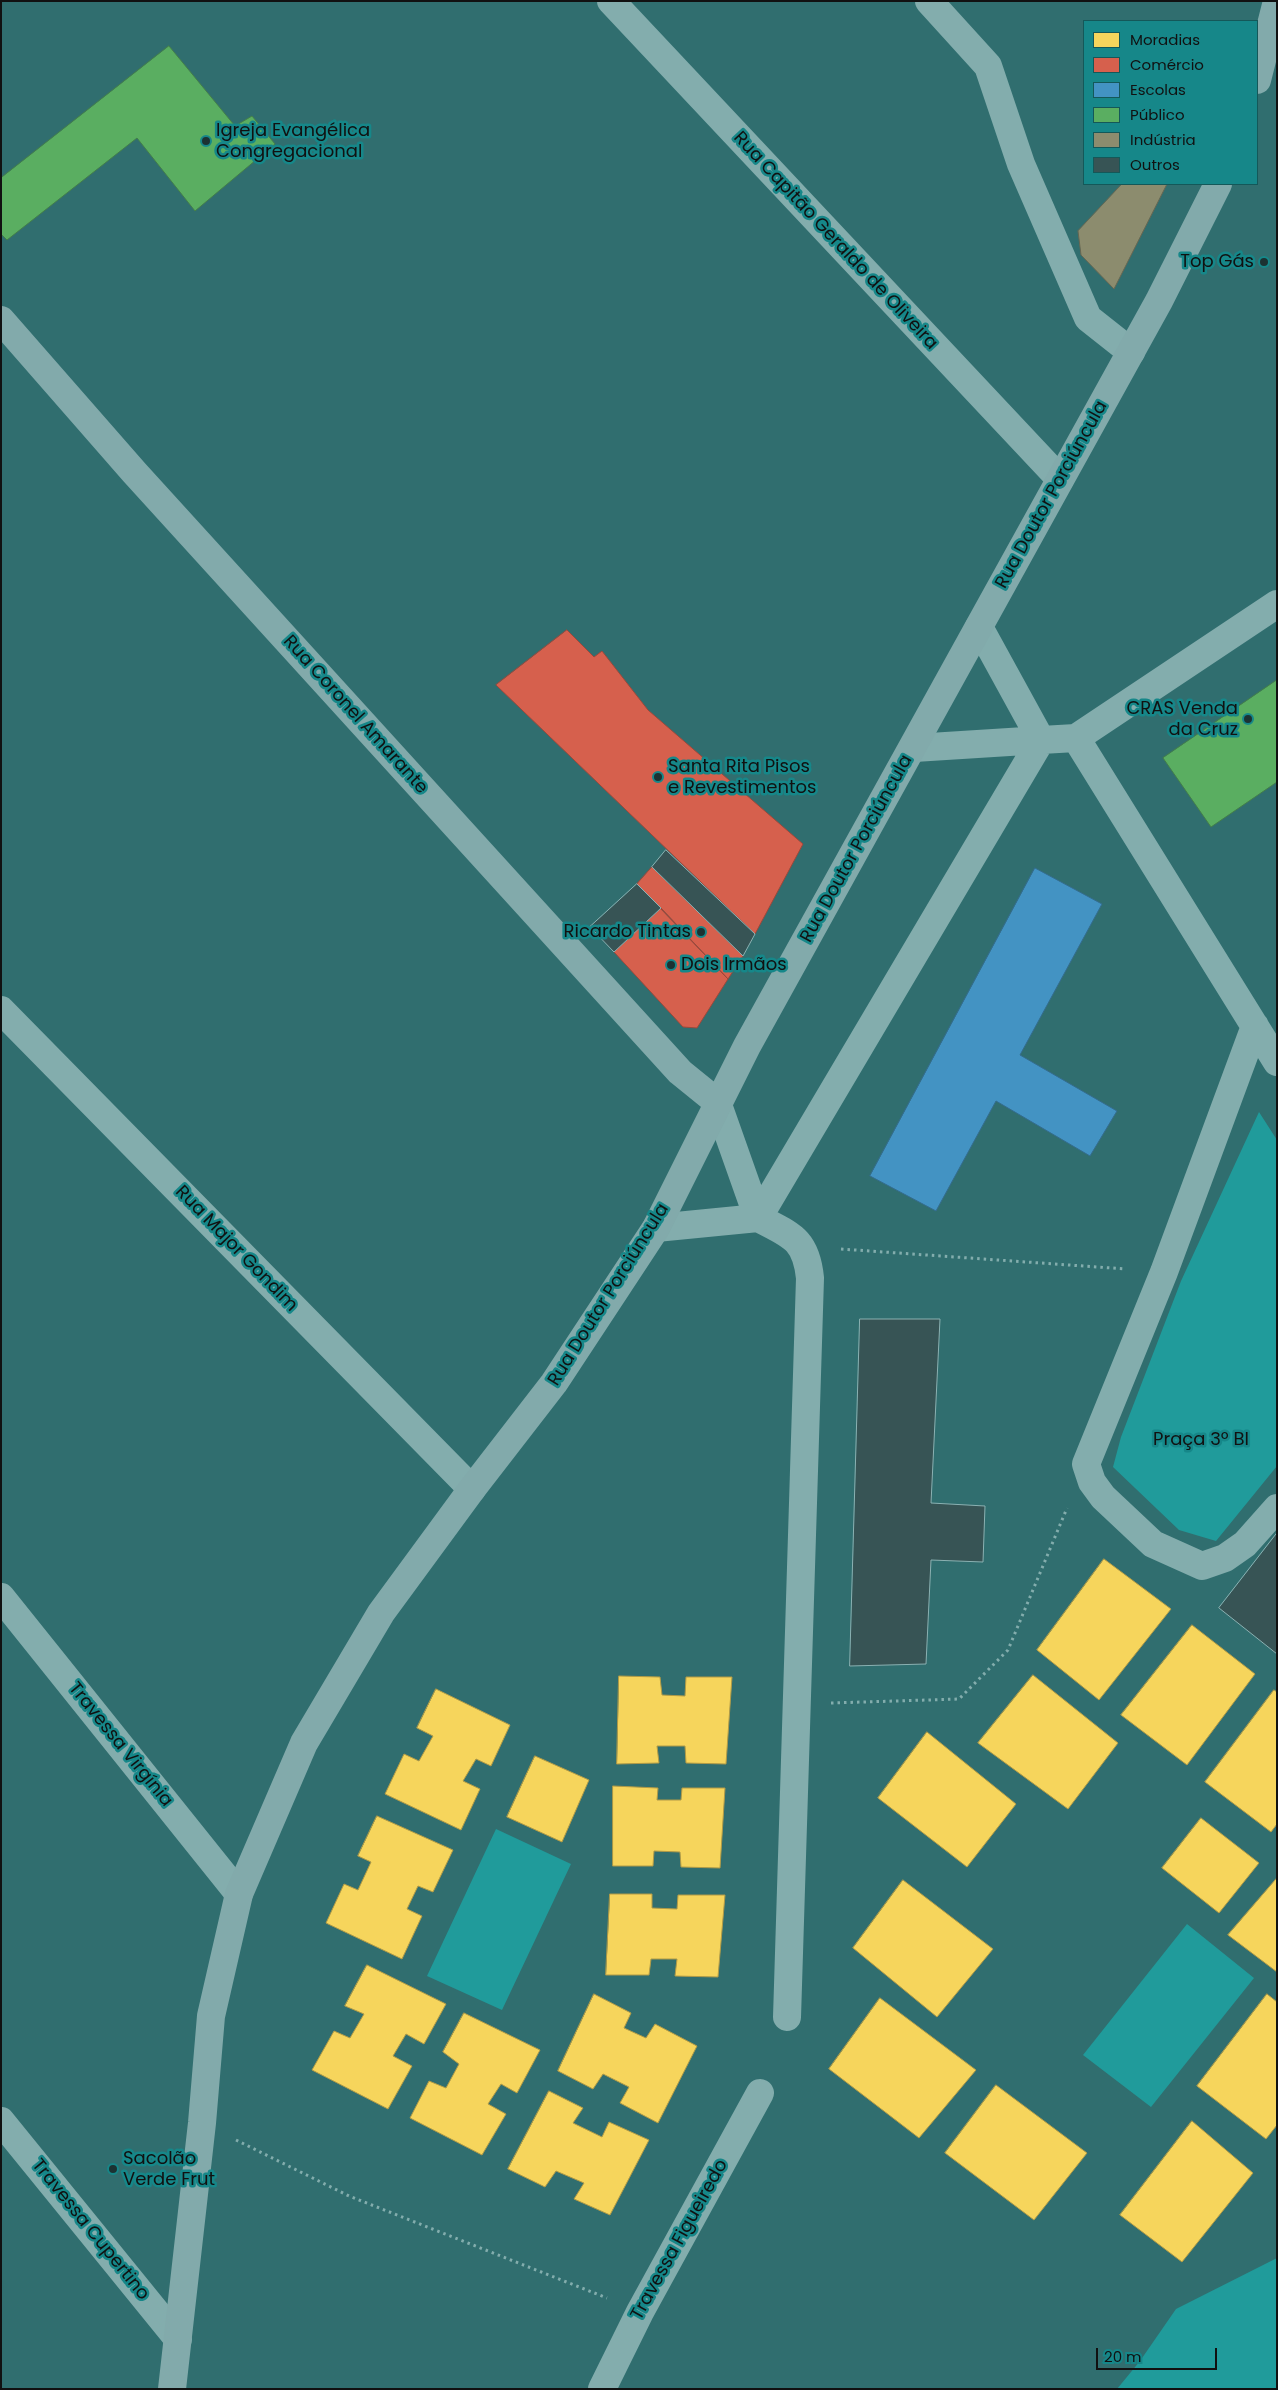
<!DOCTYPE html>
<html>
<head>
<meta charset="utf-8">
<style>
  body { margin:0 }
  #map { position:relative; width:1278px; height:2390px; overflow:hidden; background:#306e6f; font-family:Poppins,sans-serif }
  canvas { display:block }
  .frame { position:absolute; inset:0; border:2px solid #111; pointer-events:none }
  .legend { position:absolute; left:1083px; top:20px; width:175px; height:165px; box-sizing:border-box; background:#168789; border:1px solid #145859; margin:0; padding:6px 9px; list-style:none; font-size:15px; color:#111 }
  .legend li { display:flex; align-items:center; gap:10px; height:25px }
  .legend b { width:25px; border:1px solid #145859 }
  .scale { position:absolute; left:1096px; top:2348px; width:121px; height:22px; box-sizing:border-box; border:2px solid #111; border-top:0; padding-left:6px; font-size:15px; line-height:18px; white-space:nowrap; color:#111; -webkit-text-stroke:4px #168789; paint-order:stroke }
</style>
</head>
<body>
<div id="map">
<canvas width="1278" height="2390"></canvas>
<div class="frame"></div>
<ul class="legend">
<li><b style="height:14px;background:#f6d55c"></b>Moradias</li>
<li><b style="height:14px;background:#d6604d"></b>Comércio</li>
<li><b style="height:14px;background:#4393c3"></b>Escolas</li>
<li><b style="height:14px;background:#5aae61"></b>Público</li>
<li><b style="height:14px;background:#8c8c6e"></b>Indústria</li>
<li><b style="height:14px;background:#375455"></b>Outros</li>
</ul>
<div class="scale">20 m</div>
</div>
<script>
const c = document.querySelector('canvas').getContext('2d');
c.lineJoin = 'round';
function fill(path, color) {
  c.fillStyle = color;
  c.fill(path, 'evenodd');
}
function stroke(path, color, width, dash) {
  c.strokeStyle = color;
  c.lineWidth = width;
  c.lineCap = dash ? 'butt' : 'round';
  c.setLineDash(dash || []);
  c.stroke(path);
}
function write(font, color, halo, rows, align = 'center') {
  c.font = font + ' Poppins,sans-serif';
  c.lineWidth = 5;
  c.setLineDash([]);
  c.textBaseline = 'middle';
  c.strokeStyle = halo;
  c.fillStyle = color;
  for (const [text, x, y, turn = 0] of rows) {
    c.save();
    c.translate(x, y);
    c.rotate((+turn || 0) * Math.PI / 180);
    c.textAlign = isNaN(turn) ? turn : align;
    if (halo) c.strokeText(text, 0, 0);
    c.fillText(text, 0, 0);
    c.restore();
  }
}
const green = new Path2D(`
  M1259 1112 1277 1140V1466L1216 1541 1179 1530 1113 1467 1121 1437 1181 1281Z
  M496 1829 571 1864 502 2010 427 1976Z
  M1187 1924 1254 1978 1151 2107 1083 2055Z
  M1277 2258V2389H1117L1140 2361 1176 2309Z`);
const homes = new Path2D(`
  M1104 1559 1171 1609 1099 1700 1037 1650Z
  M1192 1625 1255 1674 1187 1765 1121 1715Z
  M1033 1675 1118 1743 1068 1809 978 1743Z
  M619 1676 660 1677 662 1695 685 1696 686 1677H732L726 1764 686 1763 685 1746H657L659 1763 617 1764Z
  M436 1689 510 1725 491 1766 476 1759 463 1781 480 1789 461 1830 385 1794 404 1754 419 1761 433 1736 417 1728Z
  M1274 1690 1277 1692V1824L1271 1832 1205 1782Z
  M927 1732 1016 1804 967 1867 878 1798Z
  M535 1756 589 1780 562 1842 507 1817Z
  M613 1786 658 1788 657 1800H681L682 1788H725L720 1868 681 1867 680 1852 654 1851 653 1866H613Z
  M377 1816 453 1850 433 1892 418 1886 407 1909 422 1916 402 1959 326 1923 344 1884 358 1890 371 1862 358 1856Z
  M1201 1818 1259 1863 1219 1913 1162 1868Z
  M1277 1878V1972L1228 1935Z
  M903 1880 993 1949 937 2017 853 1948Z
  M610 1894H652V1908L677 1909 678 1895H725L718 1977 675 1976 677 1959H651L649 1975H606Z
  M367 1965 446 2004 424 2044 406 2034 393 2056 412 2066 388 2109 312 2070 334 2031 350 2038 364 2014 345 2006Z
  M594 1994 631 2013 624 2028 646 2038 655 2024 697 2046 658 2123 620 2103 629 2087 603 2074 593 2089 558 2071Z
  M1267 1994 1277 2002V2125L1266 2139 1197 2086Z
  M880 1998 976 2070 919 2138 829 2069Z
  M464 2013 540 2050 517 2093 501 2084 488 2104 506 2114 482 2155 410 2118 429 2081 446 2088 459 2064 443 2052Z
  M996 2085 1087 2153 1034 2220 945 2153Z
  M549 2091 583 2108 573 2123 602 2137 609 2122 649 2140 610 2215 574 2199 584 2183 556 2171 545 2187 508 2169Z
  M1192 2121 1253 2173 1182 2262 1120 2215Z`);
const shops = new Path2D(`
  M567 630 594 657 602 651 648 710 803 844 755 934 496 685Z
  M652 867 743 956 728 979 637 884Z
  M661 908 728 979 697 1028 683 1027 614 952Z`);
const schools = new Path2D(`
  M1035 868 1102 904 1020 1055 1117 1111 1090 1156 996 1101 936 1211 870 1176Z`);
const public = new Path2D(`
  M169 46 235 126 252 116 275 144 195 211 137 138 7 240 1 234V178Z
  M1277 680V782L1211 827 1163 758Z`);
const industry = new Path2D(`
  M1122 184H1167L1114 289 1081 255 1078 231Z`);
const building = new Path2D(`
  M666 850 755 934 743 956 652 867Z
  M637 884 661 908 614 952 590 927Z
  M860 1319H940L931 1503 985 1506 983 1562 931 1560 926 1664 850 1666Z
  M1277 1533V1654L1219 1608Z`);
const path = new Path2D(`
  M841 1249 1126 1269
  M831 1703 959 1699 1008 1650 1067 1508
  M236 2140 349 2196 607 2298`);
const minor = new Path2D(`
  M611 1 1060 479
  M929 1 988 66 1021 164 1088 318 1131 352
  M1076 738 1277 1062
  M914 748 1041 740 979 627
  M1 1010 472 1489
  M1255 1026 1164 1272 1086 1464 1092 1482 1103 1497 1153 1544 1202 1566 1225 1558 1245 1544 1277 1508
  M656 1228 758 1218 717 1102
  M1 1597 239 1894
  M787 2017 810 1278C806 1238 790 1235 758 1218L1041 740 1076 738 1277 604
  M1 2121 178 2339
  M602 2389 640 2312 760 2093`);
const major = new Path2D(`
  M1257 80 1277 1
  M1 320 134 472 680 1072 717 1102
  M172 2389 202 2123 211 2016 239 1894 304 1743 381 1613 472 1489 554 1383 656 1228 747 1046 1159 301 1218 184`);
const markers = [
  [206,141,5,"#1c3232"],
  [1264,262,5,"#1c3232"],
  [1248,719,5,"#1c3232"],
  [658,777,5,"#1c3232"],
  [701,932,5,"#1c3232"],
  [671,965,5,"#1c3232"],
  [113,2169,5,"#1c3232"]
];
const poiNames = [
  ["Igreja Evangélica",216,131],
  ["Congregacional",216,152],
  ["Top Gás",1254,262,"right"],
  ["CRAS Venda",1238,709,"right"],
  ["da Cruz",1238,730,"right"],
  ["Santa Rita Pisos",668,767],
  ["e Revestimentos",668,788],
  ["Ricardo Tintas",691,932,"right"],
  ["Dois Irmãos",681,965],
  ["Sacolão",123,2159],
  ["Verde Frut",123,2180]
];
const streetNames = [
  ["Rua Capitão Geraldo de Oliveira",835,241,47],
  ["Rua Doutor Porciúncula",1052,495,-61],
  ["Rua Coronel Amarante",355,715,48],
  ["Rua Doutor Porciúncula",857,849,-61],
  ["Rua Major Gondim",236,1249,46],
  ["Rua Doutor Porciúncula",609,1295,-58],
  ["Travessa Virgínia",120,1745,51],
  ["Travessa Cupertino",90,2230,51],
  ["Travessa Figueiredo",680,2240,-61]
];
const parkNames = [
  ["Praça 3º BI",1201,1440]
];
fill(green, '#209b9b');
fill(homes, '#f6d55c');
stroke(homes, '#b19a46', 1);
fill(shops, '#d6604d');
stroke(shops, '#9b483b', 1);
fill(schools, '#4393c3');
stroke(schools, '#346c8e', 1);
fill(public, '#5aae61');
stroke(public, '#447f49', 1);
fill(industry, '#8c8c6e');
stroke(industry, '#676752', 1);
fill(building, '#375455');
stroke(building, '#8bb1b2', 1);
stroke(path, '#83adad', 3, [2.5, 4]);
stroke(minor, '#83adad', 28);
stroke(major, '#82aaab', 28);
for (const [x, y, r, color] of markers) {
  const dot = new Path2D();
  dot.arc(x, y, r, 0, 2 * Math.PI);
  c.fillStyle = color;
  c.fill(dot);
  stroke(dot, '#168789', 2);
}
write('18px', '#111', '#168789', poiNames, 'left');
write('18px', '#111', '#168789', streetNames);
write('18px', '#111', '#168789', parkNames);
</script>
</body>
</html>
